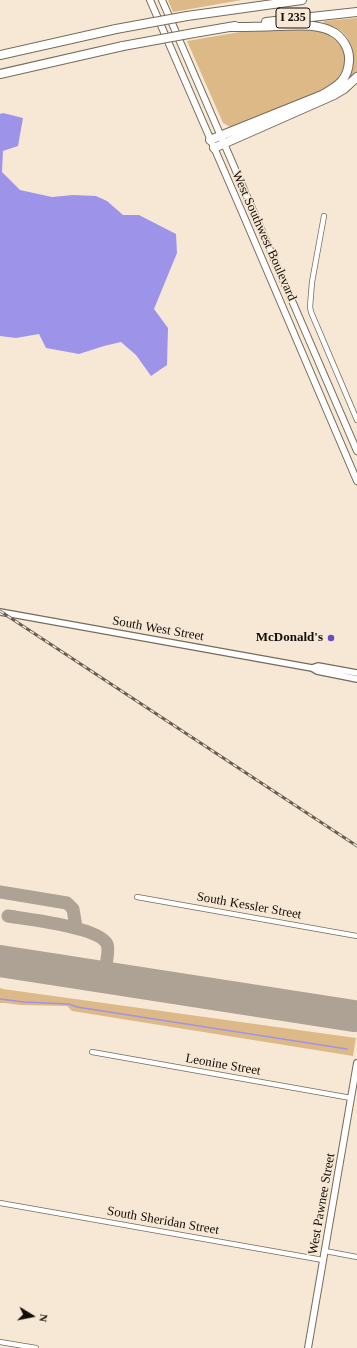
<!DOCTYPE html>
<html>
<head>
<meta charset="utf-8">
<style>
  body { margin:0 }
  #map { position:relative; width:357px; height:1348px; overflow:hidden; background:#f7e8d6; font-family:"Times New Roman",serif }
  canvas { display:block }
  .north { position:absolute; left:12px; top:1296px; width:40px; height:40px; -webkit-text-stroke:3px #f7e8d6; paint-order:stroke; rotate:100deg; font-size:11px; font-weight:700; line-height:16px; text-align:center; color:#110c06 }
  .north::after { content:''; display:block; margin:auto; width:14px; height:18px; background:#110c06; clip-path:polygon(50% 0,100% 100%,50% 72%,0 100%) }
</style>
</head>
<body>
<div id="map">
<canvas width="357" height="1348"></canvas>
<div class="north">N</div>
</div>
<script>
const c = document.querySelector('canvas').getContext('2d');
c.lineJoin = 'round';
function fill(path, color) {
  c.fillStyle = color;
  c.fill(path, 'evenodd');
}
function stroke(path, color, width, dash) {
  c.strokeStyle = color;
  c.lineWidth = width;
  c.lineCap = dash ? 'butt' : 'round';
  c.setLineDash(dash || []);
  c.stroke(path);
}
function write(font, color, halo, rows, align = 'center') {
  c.font = font + ' "Times New Roman",serif';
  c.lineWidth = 3;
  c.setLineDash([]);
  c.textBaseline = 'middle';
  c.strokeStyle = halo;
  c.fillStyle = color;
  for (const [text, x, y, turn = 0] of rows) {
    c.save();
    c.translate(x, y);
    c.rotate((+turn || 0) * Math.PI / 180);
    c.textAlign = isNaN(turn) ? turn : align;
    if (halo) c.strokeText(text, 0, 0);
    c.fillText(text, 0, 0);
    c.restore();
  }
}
const green = new Path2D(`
  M168 0H242L173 12Z
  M357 18V73L346 83C356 67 357 44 341 31 336 28 329 25 324 23V21Z
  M312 29C318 31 328 31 334 35 347 43 348 66 340 78 338 82 332 85 328 88L230 127 223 123 187 41 240 32Z
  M0 988 3 989 356 1038 353 1056 72 1011 67 1006 20 1005 5 1003H0Z`);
const water = new Path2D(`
  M3 113 23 118 18 146 3 151 2 172 20 190 52 197 73 195 96 196 107 201 123 215H139L176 234 177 253 154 309 168 328 167 365 151 376 136 355 121 342 104 346 79 354 46 348 39 334 16 338 0 336V114Z`);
const stream = new Path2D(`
  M0 999 24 1002 69 1004 77 1007 347 1049`);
const taxiway = new Path2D(`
  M0 892 67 903 73 909 76 927
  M8 916C27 919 99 927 107 944 110 951 105 969 103 977`);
const runway = new Path2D(`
  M0 961 354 1016`);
const minor = new Path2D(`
  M324 216 312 282 310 307 311 312 357 420
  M137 897 357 936
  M92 1052 351 1098
  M0 1203 323 1260
  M325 1251 357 1257
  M0 1342 36 1348`);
const tertiary = new Path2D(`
  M0 612 312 668 317 671 357 679
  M312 668 318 666 357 673`);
const secondary = new Path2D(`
  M150 0 242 212 357 481
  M162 0 357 451
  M308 1348 357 1063`);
const motorway = new Path2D(`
  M187 16 302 0
  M266 22 357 12
  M194 33 235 26
  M0 55 116 29
  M0 74 123 46
  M210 140 322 95C338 86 348 80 349 61 350 49 342 36 331 31 315 23 294 26 276 26 261 27 245 27 230 27
  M214 148 334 95 344 89 357 77`);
const rail = new Path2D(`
  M0 611 357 846`);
const motorwayBridge = new Path2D(`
  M116 29 187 16
  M123 46 194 33`);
const markers = [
  [331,638,4,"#654dc5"]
];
const shields = [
  [293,18,34]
];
const shieldNames = [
  ["I 235",293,18]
];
const streetNames = [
  ["West Southwest Boulevard",264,236,66],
  ["South West Street",158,629,10],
  ["South Kessler Street",249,906,10],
  ["Leonine Street",223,1065,10],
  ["West Pawnee Street",322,1204,-80],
  ["South Sheridan Street",163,1221,10]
];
const poiNames = [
  ["McDonald's",323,638]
];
fill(green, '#deb988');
fill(water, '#9d94ea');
stroke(stream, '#9d94ea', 1.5);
stroke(taxiway, '#aea294', 13);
stroke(runway, '#aea294', 32);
stroke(minor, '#776a5a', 6);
stroke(tertiary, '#776a5a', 8);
stroke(secondary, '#776a5a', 8);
stroke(motorway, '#776a5a', 10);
stroke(minor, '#fff', 4.5);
stroke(tertiary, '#fff', 5.5);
stroke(secondary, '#fff', 6);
stroke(motorway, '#fff', 8);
stroke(rail, '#655d52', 3);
stroke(rail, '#f7e8d6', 1.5, [4.5]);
stroke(motorwayBridge, '#776a5a', 10, []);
stroke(motorwayBridge, '#fff', 8);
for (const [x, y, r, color] of markers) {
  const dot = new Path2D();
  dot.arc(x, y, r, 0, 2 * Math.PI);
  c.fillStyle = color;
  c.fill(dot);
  stroke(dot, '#f7e8d6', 1.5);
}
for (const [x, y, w] of shields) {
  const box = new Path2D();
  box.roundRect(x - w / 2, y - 10, w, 20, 3);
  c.fillStyle = '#f7e8d6';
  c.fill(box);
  stroke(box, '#110c06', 1);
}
write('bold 12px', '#110c06', null, shieldNames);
write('13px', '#110c06', '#f7e8d6', streetNames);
write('bold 13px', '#110c06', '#f7e8d6', poiNames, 'right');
</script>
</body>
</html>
